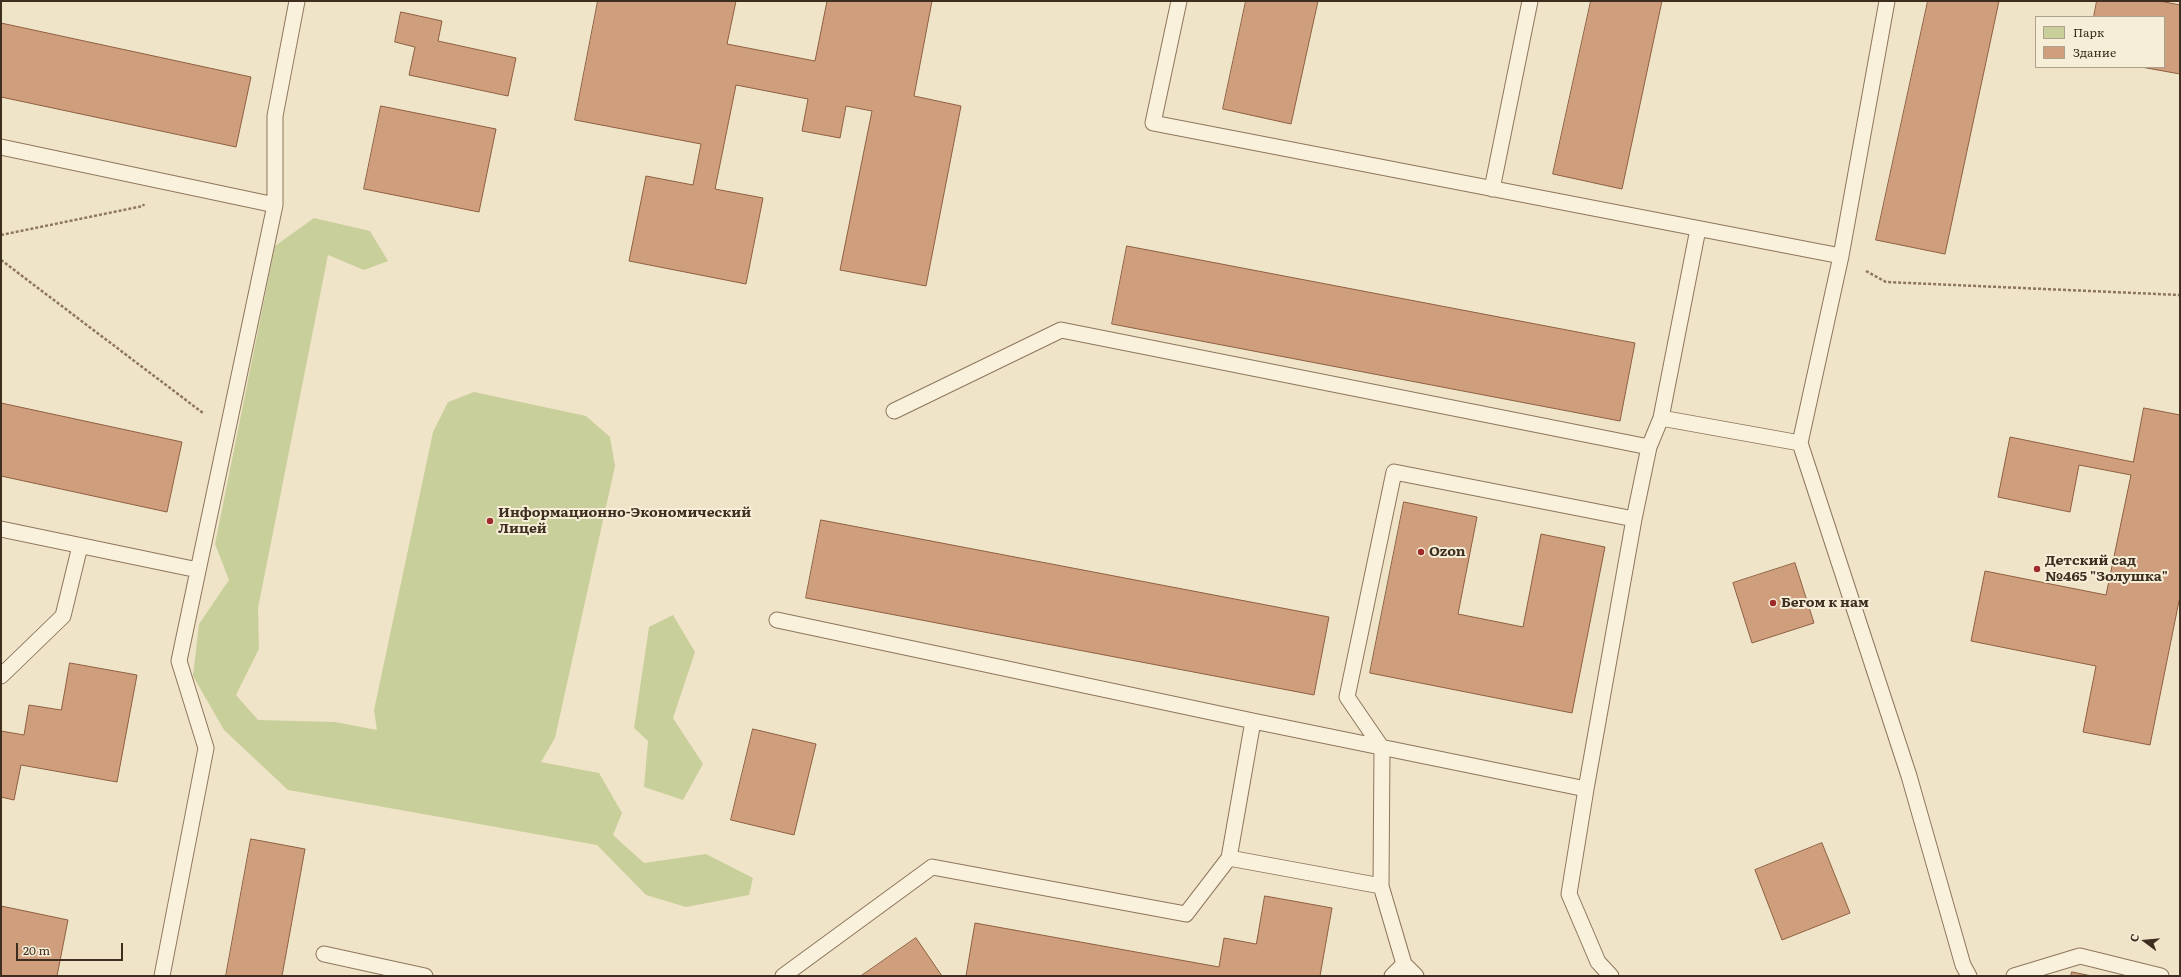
<!DOCTYPE html>
<html>
<head>
<meta charset="utf-8">
<style>
  body { margin:0 }
  #map { position:relative; width:2181px; height:977px; overflow:hidden; background:#f0e4c8; font-family:Literata,serif }
  canvas { display:block }
  .frame { position:absolute; inset:0; border:2px solid #3d2e20; pointer-events:none }
  .legend { position:absolute; left:2035px; top:16px; width:130px; height:52px; box-sizing:border-box; background:#f7eed8; border:1px solid #ada18e; margin:0; padding:5px 7px; list-style:none; font-size:12px; color:#3d2e20 }
  .legend li { display:flex; align-items:center; gap:8px; height:20px }
  .legend b { width:20px; border:1px solid #ada18e }
  .north { position:absolute; left:2125px; top:921px; width:40px; height:40px; -webkit-text-stroke:3px #f7eed8; paint-order:stroke; rotate:286deg; font-size:11px; font-weight:700; line-height:16px; text-align:center; color:#3d2e20 }
  .north::after { content:''; display:block; margin:auto; width:14px; height:18px; background:#3d2e20; clip-path:polygon(50% 0,100% 100%,50% 72%,0 100%) }
  .scale { position:absolute; left:16px; top:943px; width:107px; height:18px; box-sizing:border-box; border:2px solid #3d2e20; border-top:0; padding-left:5px; font-size:12px; line-height:14px; white-space:nowrap; color:#3d2e20; -webkit-text-stroke:3px #f7eed8; paint-order:stroke }
</style>
</head>
<body>
<div id="map">
<canvas width="2181" height="977"></canvas>
<div class="frame"></div>
<ul class="legend">
<li><b style="height:11px;background:#c9cf9b"></b>Парк</li>
<li><b style="height:11px;background:#cf9f7d"></b>Здание</li>
</ul>
<div class="north">С</div>
<div class="scale">20 m</div>
</div>
<script>
const c = document.querySelector('canvas').getContext('2d');
c.lineJoin = 'round';
function fill(path, color) {
  c.fillStyle = color;
  c.fill(path, 'evenodd');
}
function stroke(path, color, width, dash) {
  c.strokeStyle = color;
  c.lineWidth = width;
  c.lineCap = dash ? 'butt' : 'round';
  c.setLineDash(dash || []);
  c.stroke(path);
}
function write(font, color, halo, rows, align = 'center') {
  c.font = font + ' Literata,serif';
  c.lineWidth = 4;
  c.setLineDash([]);
  c.textBaseline = 'middle';
  c.strokeStyle = halo;
  c.fillStyle = color;
  for (const [text, x, y, turn = 0] of rows) {
    c.save();
    c.translate(x, y);
    c.rotate((+turn || 0) * Math.PI / 180);
    c.textAlign = isNaN(turn) ? turn : align;
    if (halo) c.strokeText(text, 0, 0);
    c.fillText(text, 0, 0);
    c.restore();
  }
}
const green = new Path2D(`
  M314 218 370 231 388 261 364 270 328 255 258 608 259 649 236 695 258 720 335 722 377 730 374 710 433 432 448 402 474 392 586 416 610 437 615 466 555 738 541 762 599 773 622 813 613 835 644 863 706 854 753 878 749 895 686 907 646 895 597 845 288 790 224 730 193 676 199 624 229 580 215 544 275 246Z
  M673 615 695 652 673 718 703 764 683 800 644 787 648 741 634 728 649 627Z`);
const building = new Path2D(`
  M598 1H736L727 44 815 61 827 1H932L914 96 961 106 926 286 840 270 872 111 846 106 840 138 802 131 808 99 736 85 715 189 763 198 746 284 629 261 646 176 693 185 701 144 575 120Z
  M1246 1H1318L1291 124 1223 109Z
  M1591 1H1662L1622 189 1553 174Z
  M1928 1H1999L1945 254 1876 240Z
  M2097 1H2160L2180 5V74L2141 67H2164V17H2094Z
  M401 12 442 21 438 41 516 58 508 96 409 75 415 47 395 42Z
  M1 23 251 77 236 147 1 97Z
  M381 106 496 129 479 212 364 189Z
  M1127 246 1635 343 1620 421 1112 324Z
  M1 403 182 442 167 512 1 476Z
  M2144 408 2180 415V596L2150 745 2083 732 2096 666 1971 641 1985 571 2106 595 2131 475 2079 465 2070 512 1998 497 2010 437 2133 462Z
  M1404 502 1477 517 1458 614 1523 627 1541 534 1605 547 1572 713 1370 673Z
  M821 520 1329 617 1314 695 806 598Z
  M1795 563 1814 623 1752 643 1733 583Z
  M70 663 137 675 117 782 21 765 14 800 1 797V731L24 735 29 705 61 710Z
  M753 729 816 744 794 835 731 820Z
  M251 839 305 849 282 976H226Z
  M1822 843 1850 913 1782 940 1755 870Z
  M1265 896 1332 908 1320 976H966L975 923 1219 967 1224 938 1256 944Z
  M1 906 68 920 57 976H1Z
  M916 938 942 976H861Z
  M2072 972 2092 976H2071Z`);
const path = new Path2D(`
  M1 235 143 206 144 204
  M1 260 203 413
  M1866 271 1886 282 2180 295`);
const service = new Path2D(`
  M1179 1 1153 123 1841 256
  M1887 1 1841 256 1800 443 1909 776 1963 965 1969 976
  M1 147 275 205
  M1492 189 1530 1
  M894 411 1061 330 1649 447
  M1661 418 1698 229
  M1 529 198 570
  M777 620 1253 721 1229 858
  M1 676 63 616 80 546
  M1253 721 1586 789 1634 519 1649 447 1661 418 1800 443
  M1586 789 1569 894 1598 962 1611 976
  M324 954 425 976
  M1404 964 1416 976
  M162 976 206 748 179 661 275 205V116L297 1
  M783 976 932 867 1186 914 1229 858 1381 886
  M1392 976 1404 964 1381 886 1382 748 1347 697 1394 472 1634 519
  M2014 976 2080 956 2161 976`);
const markers = [
  [490,521,4,"#9e2a2b"],
  [1421,552,4,"#9e2a2b"],
  [2037,569,4,"#9e2a2b"],
  [1773,603,4,"#9e2a2b"]
];
const poiNames = [
  ["Информационно-Экономический",498,513],
  ["Лицей",498,529],
  ["Ozon",1429,552],
  ["Детский сад",2045,561],
  ["№465 \"Золушка\"",2045,577],
  ["Бегом к нам",1781,603]
];
fill(green, '#c9cf9b');
fill(building, '#cf9f7d');
stroke(building, '#8d5f41', 1);
stroke(service, '#8d765c', 17);
stroke(path, '#8d765c', 2.5, [3, 2]);
stroke(service, '#faf1dc', 15);
for (const [x, y, r, color] of markers) {
  const dot = new Path2D();
  dot.arc(x, y, r, 0, 2 * Math.PI);
  c.fillStyle = color;
  c.fill(dot);
  stroke(dot, '#f7eed8', 1.5);
}
write('bold 14px', '#3d2e20', '#f7eed8', poiNames, 'left');
</script>
</body>
</html>
